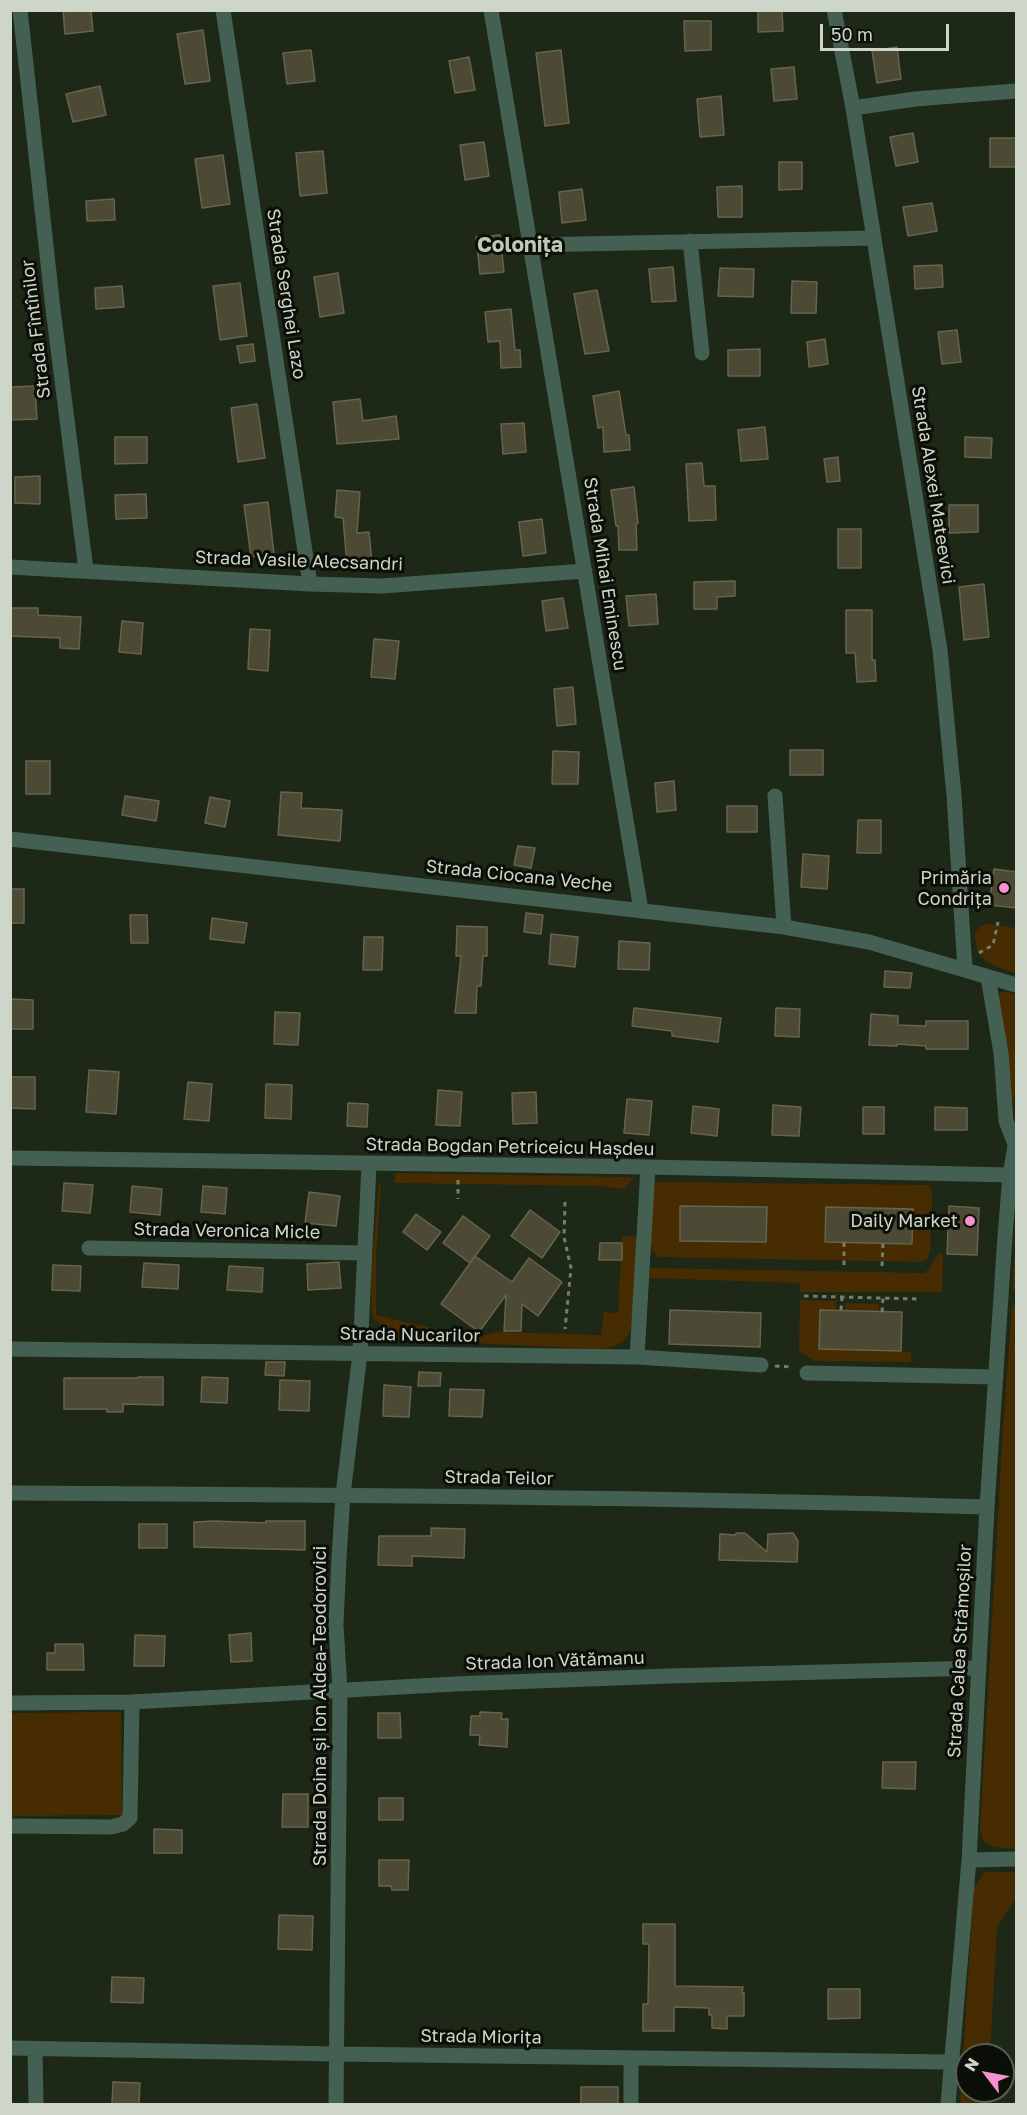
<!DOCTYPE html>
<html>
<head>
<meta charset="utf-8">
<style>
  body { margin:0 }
  #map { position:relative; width:1027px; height:2115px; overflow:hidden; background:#1e2817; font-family:"Golos Text",sans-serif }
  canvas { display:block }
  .frame { position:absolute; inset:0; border:12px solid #ced5c9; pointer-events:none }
  .north { position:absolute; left:955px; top:2043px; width:60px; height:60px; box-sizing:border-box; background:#0b0f08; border:2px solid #595e55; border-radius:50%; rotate:302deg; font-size:16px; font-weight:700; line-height:24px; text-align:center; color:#ced5c9 }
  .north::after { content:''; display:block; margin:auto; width:21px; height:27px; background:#f590d1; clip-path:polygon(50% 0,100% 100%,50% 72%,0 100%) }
  .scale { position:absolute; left:820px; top:24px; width:129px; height:27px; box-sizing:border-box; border:3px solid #ced5c9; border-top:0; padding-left:8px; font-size:18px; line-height:21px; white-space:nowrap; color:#ced5c9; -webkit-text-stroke:4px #0b0f08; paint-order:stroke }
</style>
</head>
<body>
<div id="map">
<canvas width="1027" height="2115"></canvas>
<div class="frame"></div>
<div class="north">N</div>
<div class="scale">50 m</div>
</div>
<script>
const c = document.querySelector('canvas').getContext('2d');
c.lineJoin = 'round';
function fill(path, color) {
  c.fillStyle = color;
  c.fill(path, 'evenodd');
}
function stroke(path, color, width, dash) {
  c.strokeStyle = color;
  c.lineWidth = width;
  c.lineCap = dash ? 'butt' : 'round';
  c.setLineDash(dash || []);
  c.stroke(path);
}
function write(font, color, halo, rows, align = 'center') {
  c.font = font + ' "Golos Text",sans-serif';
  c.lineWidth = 6;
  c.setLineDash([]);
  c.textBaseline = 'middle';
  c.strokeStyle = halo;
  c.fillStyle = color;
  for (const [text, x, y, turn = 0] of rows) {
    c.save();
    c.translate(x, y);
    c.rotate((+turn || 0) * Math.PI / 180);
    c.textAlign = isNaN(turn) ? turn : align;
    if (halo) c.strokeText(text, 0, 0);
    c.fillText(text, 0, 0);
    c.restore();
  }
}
const green = new Path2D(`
  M986 924 1016 928V973C991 964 975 964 975 932L981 926Z
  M1004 991 1016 995V1091L1011 1106 998 995Z
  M395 1173 629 1177 633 1179 624 1189 600 1186 395 1183Z
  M379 1182 381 1183 376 1258V1315L474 1338 497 1332 601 1335 604 1312 618 1313 622 1236 639 1237 631 1331C623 1344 615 1347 600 1349L399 1340 372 1317 371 1278Z
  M655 1182 930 1185 932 1196 930 1251 927 1259 922 1262 659 1257 653 1251 650 1243 653 1185Z
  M1016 1239V1290L1012 1289Z
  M938 1254H943L942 1292H800V1283L649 1278 650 1268 924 1273 930 1268Z
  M800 1300 836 1301V1310H820L819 1349 911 1352V1362L814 1361 799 1350Z
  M846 1303 879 1304 878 1311 845 1310Z
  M1012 1305H1016V1849H1014L993 1847 984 1841 980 1831 1003 1427Z
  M121 1712 122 1815 11 1816V1713Z
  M984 1872H1016V1898L997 1927 990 2055H967V2091H988L987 2104H960L974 1887Z`);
const building = new Path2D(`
  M63 10H91L93 31 65 34Z
  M758 10H782L783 31 758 32Z
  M684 21H711V50L685 51Z
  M203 30 210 81 185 84 177 34Z
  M897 47 901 79 877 83 872 51Z
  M311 50 315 81 287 84 283 53Z
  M561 50 569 123 545 126 536 53Z
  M469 57 475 90 455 93 449 61Z
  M794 67 797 99 774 101 771 69Z
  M100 86 106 115 73 122 66 94Z
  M721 96 724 135 700 137 697 99Z
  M913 133 918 162 896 166 890 137Z
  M990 138H1016V167H990Z
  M484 142 489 176 465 180 460 145Z
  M323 151 327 193 300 196 296 153Z
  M223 155 230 204 202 208 195 159Z
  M779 162H802V189L779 190Z
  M742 186V217H718L717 187Z
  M582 189 586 220 562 223 559 192Z
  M114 199 115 220 87 221 86 201Z
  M932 203 937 231 908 236 903 207Z
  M500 235 504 272 480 274 476 237Z
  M942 265 943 287 915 289 914 266Z
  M673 267 676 301 652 302 649 269Z
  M720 268 754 269 753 297 718 296Z
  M338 273 344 313 320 317 314 277Z
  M792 281 817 282 816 313H791Z
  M240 283 247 336 220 340 213 286Z
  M122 286 124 307 96 309 95 288Z
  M597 290 609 351 585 354 574 294Z
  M511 309 515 350H520L521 367 501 368 500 341 488 342 485 312Z
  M957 330 961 362 942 364 938 332Z
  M825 339 828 364 809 367 807 342Z
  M253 344 255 361 240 363 237 346Z
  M760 349V376H728V350Z
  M35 386 37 419 10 420V387Z
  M619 391 626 435H629L630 450 604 452 603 427 598 428 593 396Z
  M360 399 363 421 396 416 399 439 337 444 333 402Z
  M257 404 265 458 238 462 231 408Z
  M524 423 526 452 503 454 501 424Z
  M765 427 768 459 741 461 738 430Z
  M115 437H147V463L115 464Z
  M965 437 992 438 991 458 965 457Z
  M838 457 840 481 827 482 824 459Z
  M702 463 704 486H715L716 520 689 521 686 464Z
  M40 476V504L15 503V477Z
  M634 487 638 523 636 524 637 550H619L618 526H616L611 490Z
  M337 490 360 492 357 533 369 532 372 563 347 565 343 518 335 517Z
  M146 494 147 518 116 519 115 495Z
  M268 502 274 554 251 557 244 505Z
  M949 505H978V532L949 533Z
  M542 519 546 553 523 556 519 522Z
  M838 529H861V568H838Z
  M735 581V596L717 597V609H694V582Z
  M984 584 989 637 964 640 959 587Z
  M656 594 658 624 629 626 626 596Z
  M563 598 568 628 546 631 542 601Z
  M10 608H38V615L81 617 79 649 60 648V638L10 636Z
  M846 610H872V660H875L876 681 857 682 855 653H846Z
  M122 621 143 623 141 654 119 652Z
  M250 629 270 630 268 671 248 669Z
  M374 639 399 641 395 679 371 677Z
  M573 687 576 724 557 726 554 689Z
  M790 750H823V775H790Z
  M553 751 579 752 578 784H552Z
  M26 761H50V794H26Z
  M674 781 676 810 657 812 655 783Z
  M281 792 302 793 301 808 342 810 340 841 278 835Z
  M125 796 159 801 156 821 122 815Z
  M210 797 230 801 225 827 205 823Z
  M727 806H757V832H727Z
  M858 820H881V853H857Z
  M518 846 535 848 531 868 514 865Z
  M803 854 829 856 827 889 801 887Z
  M994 869 1017 872V908L989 905Z
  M10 889H24V923H10Z
  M526 913 543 915 541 934 524 932Z
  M130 915H147L148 943H131Z
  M212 918 247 923 244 943 210 939Z
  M457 926 487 927V956H483L481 986H477L476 1013H455L461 956H456Z
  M551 934 578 937 575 967 549 964Z
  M364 937H383L382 970H363Z
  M619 941 650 943 649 970 618 969Z
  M885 971 912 973 910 988 884 987Z
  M10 999 33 1000V1029H10Z
  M634 1008 721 1018 718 1042 672 1036V1031L632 1026Z
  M776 1008 800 1009 799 1037 775 1036Z
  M275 1012 300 1013 298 1045 274 1044Z
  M871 1014 898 1016V1025L926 1026V1021H968V1049H926V1046L897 1044V1046L869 1045Z
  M89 1070 119 1072 116 1114 86 1112Z
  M10 1077H35V1109L10 1108Z
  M188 1082 212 1084 209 1121 184 1119Z
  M266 1084 292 1085 291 1119 265 1118Z
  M438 1090 462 1092 460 1126 436 1125Z
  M536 1092 537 1123 513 1124 512 1093Z
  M627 1099 652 1101 649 1135 624 1133Z
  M348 1103 368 1104 367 1127 347 1126Z
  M773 1105 801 1107 799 1136 772 1135Z
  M693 1106 719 1109 717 1136 691 1133Z
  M863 1107H884V1134H863Z
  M935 1107 967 1108V1130H935Z
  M64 1183 93 1185 90 1213 62 1211Z
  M132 1186 162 1189 160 1215 130 1212Z
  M203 1186 227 1188 225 1214 201 1212Z
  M309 1192 340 1196 336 1226 305 1223Z
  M680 1206 767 1207 766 1242 680 1241Z
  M949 1206 979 1208 977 1255 947 1254Z
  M826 1207 913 1209 912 1244 825 1242Z
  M530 1210 560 1232 542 1258 511 1236Z
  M416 1214 441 1232 427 1250 403 1232Z
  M463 1216 490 1236 470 1263 443 1243Z
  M600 1243H622V1260H599Z
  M475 1256 512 1282 529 1258 562 1282 538 1316 522 1304 521 1331H504L506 1295 479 1332 441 1304Z
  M339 1262 341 1288 308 1290 307 1264Z
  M144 1263 179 1265 178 1289 142 1287Z
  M53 1265 81 1266 80 1291 52 1290Z
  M229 1266 263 1268 262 1292 227 1290Z
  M670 1310 761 1313 760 1347 669 1344Z
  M820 1310 902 1312 901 1351 819 1349Z
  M266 1362H285L284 1376 265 1375Z
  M419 1372 441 1373 440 1386H418Z
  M138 1377H163V1405L123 1404V1412H107V1409H64V1378H138Z
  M202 1377 228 1378 227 1403 201 1402Z
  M280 1380 310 1381 309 1411 279 1410Z
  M384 1385 411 1387 409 1417 383 1416Z
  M450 1389 484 1390 482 1417 449 1416Z
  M214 1521 266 1523V1521H305V1550L194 1547V1522Z
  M139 1524H167V1548H139Z
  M431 1528 465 1529 464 1558 412 1556V1566L378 1565 379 1536H431Z
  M736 1533H745L767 1552 768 1534 793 1533 798 1541 797 1562 719 1560 720 1534 736 1535Z
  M251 1633 252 1661 231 1662 229 1635Z
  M135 1635 165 1636 164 1666H134Z
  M55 1644H83L84 1670H47V1653H55Z
  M480 1712 502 1713 501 1719H508L507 1747 479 1745 480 1735H470L471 1716H480Z
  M378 1713H400L401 1738H378Z
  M883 1762H916L915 1789 882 1788Z
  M283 1794H308V1827H282Z
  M379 1798H403V1820H379Z
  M154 1829 182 1830V1853H154Z
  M379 1860H409L408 1890H392L391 1886H379Z
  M279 1915 313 1916 312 1950 278 1949Z
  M643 1924H675V1986L743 1987 742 1993H744V2016H727V2029L712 2028V2015H709V2008L674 2007V2031H643V2004H648L649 1944H643Z
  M112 1977 144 1978 143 2003 111 2002Z
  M828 1989H860V2018L828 2019Z
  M113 2082 140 2083 139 2104H112Z
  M581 2087H618V2104H581Z`);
const path = new Path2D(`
  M979 953 993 945 998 922
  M458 1180V1199
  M565 1202 564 1237 571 1268 565 1329
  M844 1265V1242
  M882 1266 883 1243
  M804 1296 918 1299
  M841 1310 842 1297
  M882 1312 883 1298
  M775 1366 792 1367`);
const minor = new Path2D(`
  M20 10 53 309 86 570
  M223 10 310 584
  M491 10 641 910
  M834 10 853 108 940 650 954 795 965 970
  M853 108 915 99 1016 91
  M690 241 702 353
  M530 245 874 238
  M10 567 310 584 382 586 585 571
  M775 796 784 927
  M10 839 784 927 869 942 1016 985
  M988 977 1001 1053 1006 1121 1015 1144
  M10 1158 648 1167 1010 1175
  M89 1248 365 1253
  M10 1349 637 1357 761 1365
  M637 1357 648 1167
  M807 1373 996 1377
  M10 1493C336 1495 662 1497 987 1507
  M10 1703 132 1702 455 1684 669 1676 979 1668
  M10 1826 111 1827 123 1824 130 1818 132 1702
  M969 1860 1016 1859
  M10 2048 337 2054 950 2062
  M35 2049 36 2104
  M336 2104 340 1690 336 1625 339 1558 343 1495 360 1353 369 1165
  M631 2104V2058
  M948 2104 969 1860 987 1507 1005 1236 1010 1175 1016 1140`);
const markers = [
  [1004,888,6,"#f590d1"],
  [970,1221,6,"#f590d1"]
];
const streetNames = [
  ["Strada Serghei Lazo",286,294,81],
  ["Strada Fîntînilor",36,329,-97],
  ["Strada Alexei Mateevici",933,485,81],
  ["Strada Vasile Alecsandri",299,561,2],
  ["Strada Mihai Eminescu",605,574,81],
  ["Strada Ciocana Veche",519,876,6],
  ["Strada Bogdan Petriceicu Hașdeu",510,1147,1],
  ["Strada Veronica Micle",227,1231,1],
  ["Strada Nucarilor",410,1335,1],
  ["Strada Teilor",499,1478,1],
  ["Strada Calea Strămoșilor",960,1651,-87],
  ["Strada Ion Vătămanu",555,1661,-2],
  ["Strada Doina și Ion Aldea-Teodorovici",320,1706,-90],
  ["Strada Miorița",481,2037,1]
];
const poiNames = [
  ["Primăria",992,878],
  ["Condrița",992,899],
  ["Daily Market",958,1221]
];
const quarterNames = [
  ["Colonița",520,245]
];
fill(green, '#472c01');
fill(building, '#4c4a35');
stroke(building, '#66644d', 1.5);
stroke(path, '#747d6e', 3, [4.5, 4.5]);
stroke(minor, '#446052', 15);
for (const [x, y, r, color] of markers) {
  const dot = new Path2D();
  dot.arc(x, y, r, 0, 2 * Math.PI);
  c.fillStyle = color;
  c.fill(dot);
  stroke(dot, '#0b0f08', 2);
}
write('18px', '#ced5c9', '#0b0f08', streetNames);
write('18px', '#ced5c9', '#0b0f08', poiNames, 'right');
write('bold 21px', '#bdcbb4', '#0b0f08', quarterNames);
</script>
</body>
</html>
